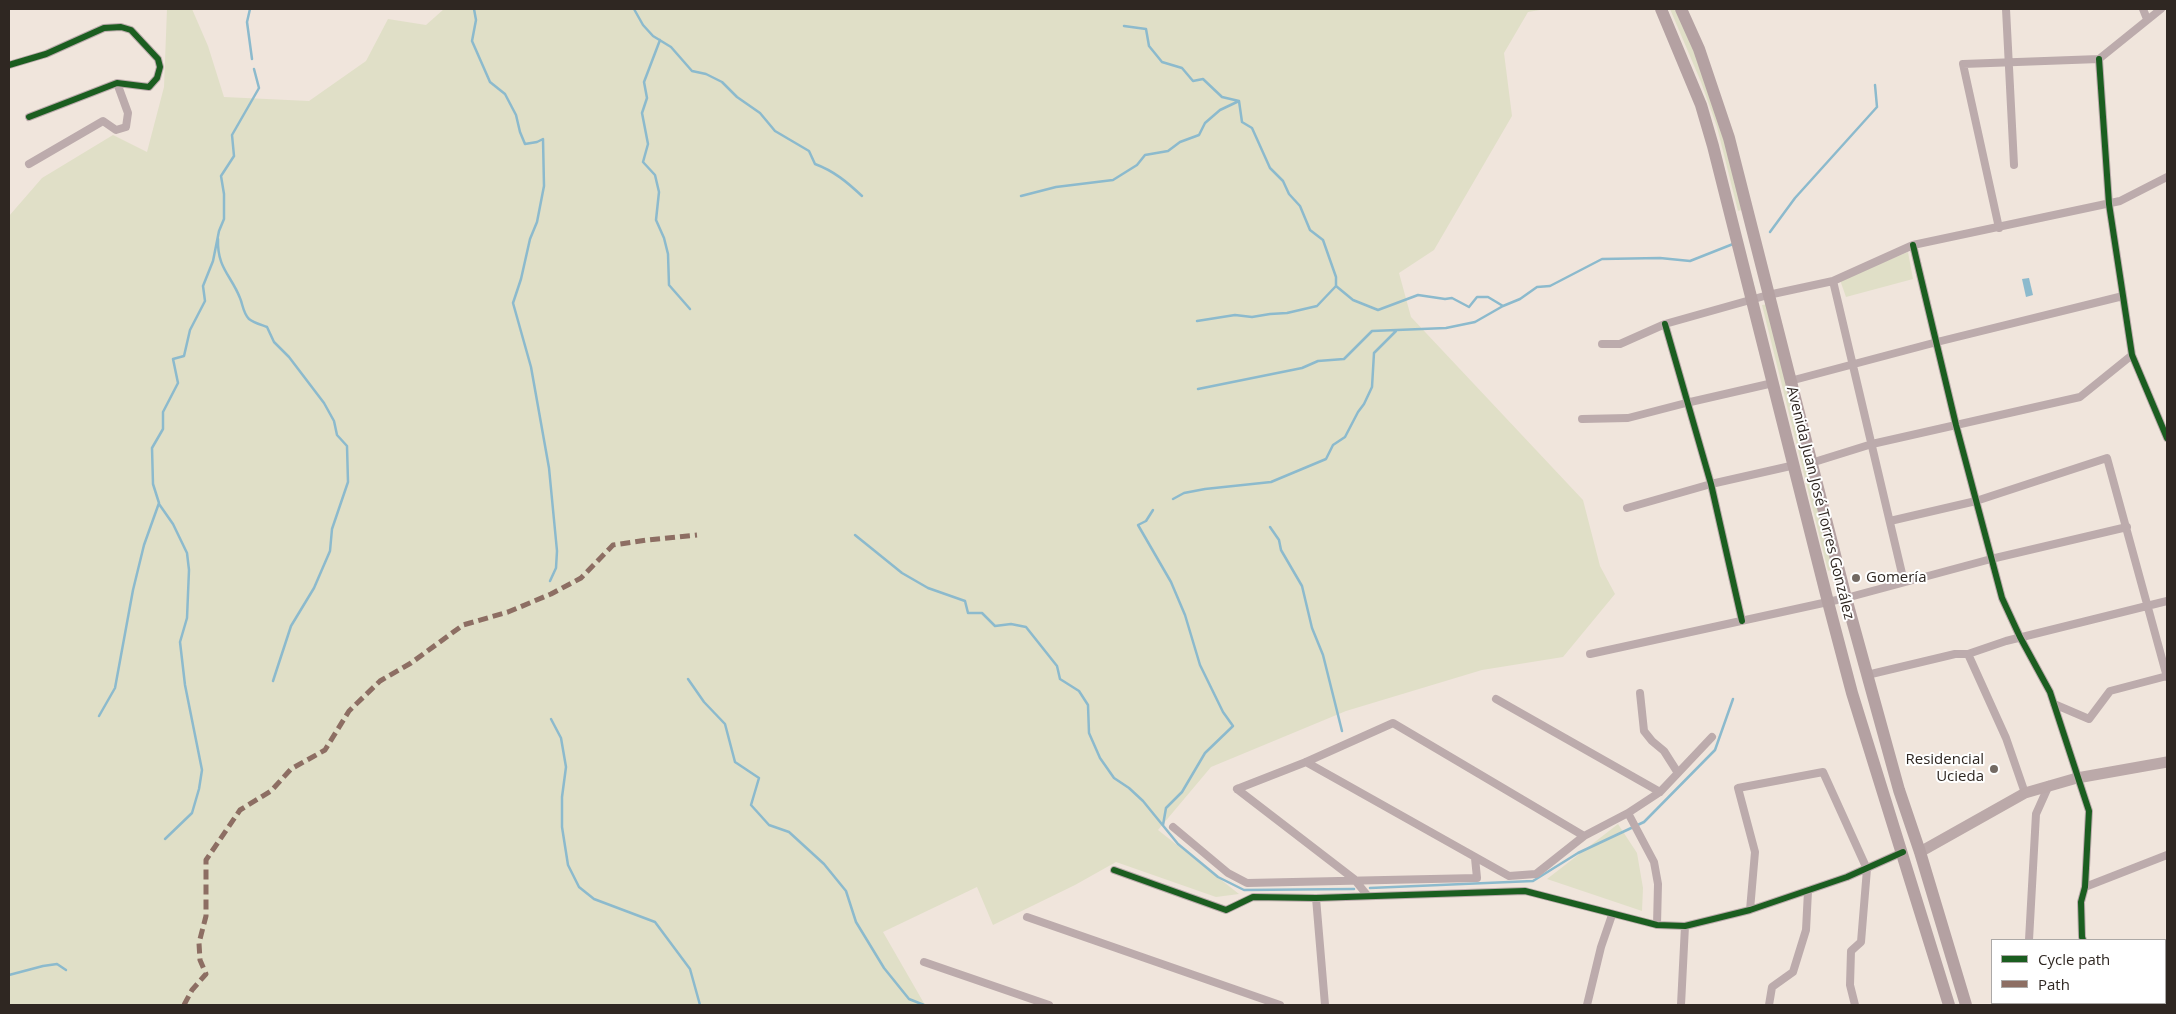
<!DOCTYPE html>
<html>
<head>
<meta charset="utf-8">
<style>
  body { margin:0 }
  #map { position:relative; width:2176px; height:1014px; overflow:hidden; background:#f0e5dc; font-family:"Open Sans",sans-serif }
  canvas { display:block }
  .frame { position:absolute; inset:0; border:10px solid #2f2722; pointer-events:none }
  .legend { position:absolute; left:1991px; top:939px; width:175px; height:65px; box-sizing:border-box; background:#fff; border:1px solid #aca9a7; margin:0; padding:6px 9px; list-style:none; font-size:15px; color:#2f2722 }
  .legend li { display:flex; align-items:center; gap:10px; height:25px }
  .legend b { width:25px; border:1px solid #aca9a7 }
</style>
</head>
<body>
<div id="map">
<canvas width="2176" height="1014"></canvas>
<div class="frame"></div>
<ul class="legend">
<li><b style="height:6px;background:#1b5e20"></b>Cycle path</li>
<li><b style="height:6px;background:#8d6e63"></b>Path</li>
</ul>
</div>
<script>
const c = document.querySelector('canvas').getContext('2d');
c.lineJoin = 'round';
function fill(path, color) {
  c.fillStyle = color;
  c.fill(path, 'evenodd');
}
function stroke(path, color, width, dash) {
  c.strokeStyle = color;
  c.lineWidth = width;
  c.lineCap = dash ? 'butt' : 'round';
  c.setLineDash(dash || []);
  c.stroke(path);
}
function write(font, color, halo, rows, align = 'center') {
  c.font = font + ' "Open Sans",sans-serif';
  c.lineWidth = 4;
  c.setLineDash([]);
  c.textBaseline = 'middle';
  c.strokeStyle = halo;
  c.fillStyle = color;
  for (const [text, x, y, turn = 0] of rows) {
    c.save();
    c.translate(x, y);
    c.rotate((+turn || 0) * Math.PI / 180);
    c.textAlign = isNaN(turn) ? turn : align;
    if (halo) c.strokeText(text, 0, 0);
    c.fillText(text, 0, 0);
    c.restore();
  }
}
const green = new Path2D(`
  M167 9H192L208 46 224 97 309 101 366 61 388 19 426 25 444 9H1546L1528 12 1504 53 1512 116 1434 250 1399 273 1411 317 1583 500 1600 566 1615 594 1563 657 1482 670 1346 711 1211 767 1158 830 1239 894 1216 897 1116 862 1075 885 993 925 977 887 883 932 925 1005H9V216L42 178 113 135 147 152 164 87Z
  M1670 9H1676L1711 89 1745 209 1738 211 1717 127 1701 82Z
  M1908 252 1913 279 1846 297 1840 280Z
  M1769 304 1834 569 1828 571 1762 305Z
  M1618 824 1637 853 1643 888 1642 911 1547 879Z`);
const water = new Path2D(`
  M2029 278 2033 295 2026 297 2022 279Z`);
const stream = new Path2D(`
  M250 9 247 22 252 59
  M474 9 476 20 472 41 490 82 505 94 516 115 520 132 525 144 537 142 543 139 544 186 537 222 530 239 521 279 513 303 531 367 549 468 557 551 556 568 550 581
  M634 9 643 25 653 36 671 47 692 71 706 74 722 82 737 97 760 113 775 131 809 151 815 164C834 171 847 182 862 196
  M1124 26 1146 29 1149 46 1162 62 1182 68 1193 81 1203 79 1222 97 1239 101 1242 122 1252 128 1270 168 1283 181 1289 194 1300 206 1310 230 1323 240 1336 277V286L1353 300 1378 310 1418 295 1445 299 1452 298 1469 307 1477 297H1488L1503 306 1520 299 1537 287 1550 286 1602 259 1660 258 1690 261 1733 244
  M660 40 644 82 647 98 642 113 648 144 643 162 655 175 659 192 656 220 664 238 668 254 669 285 690 309
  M1021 196 1056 187 1113 180 1137 165 1145 155 1168 151 1180 142 1199 135 1205 123 1220 110 1239 101
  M1770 232 1795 198 1877 107 1875 85
  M218 239C217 268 231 275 240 298 243 305 243 313 249 319 254 323 262 325 267 327L274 342 289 357 324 403 334 421 337 435 347 446 348 482 332 529 330 551 314 588 291 626 273 681
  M1197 321 1235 315 1252 317 1270 314 1287 313 1317 306 1336 286
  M1198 389 1302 368 1318 361 1344 359 1372 331 1446 328 1475 322 1503 306
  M1173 499 1184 493 1205 489 1271 482 1326 459 1333 445 1345 437 1358 412 1364 404 1372 387 1374 353 1396 331
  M159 504 173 524 187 553 189 570 187 618 180 642 185 685 202 770 199 789 192 813 165 839
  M1153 510 1146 521 1138 525 1171 582 1185 615 1200 665 1223 712 1233 726 1205 753 1182 792 1166 808 1163 825
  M1270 527 1279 540 1281 550 1302 586 1312 628 1323 655 1342 731
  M855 535 902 573 928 588 965 601 968 613H982L995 626 1011 624 1026 627 1057 666 1060 679 1079 691 1088 705 1089 733 1100 758 1114 778 1129 788 1143 801 1178 844 1218 877 1244 890 1354 889
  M688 679 704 702 725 724 735 762 759 778 751 805 769 825 789 832 824 864 846 891 856 922 884 968 909 999 924 1005
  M99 716 115 688 133 590 144 545 159 503 153 484 152 448 163 429V412L178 383 173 359 184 356 190 330 205 301 203 286 213 261 219 231 224 219V194L221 176 234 156 232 135 259 88 254 69
  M551 719 561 738 566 767 562 797V827L568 865 579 887 594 899 655 922 690 969 700 1005
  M1370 888 1533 881 1578 853 1644 822 1715 750 1733 699
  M9 975 43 966 57 964 66 970`);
const street = new Path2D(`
  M2006 9 2014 165
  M2143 9 2147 19
  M2099 59 2109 204 2132 355 2167 438
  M9 65 46 54 104 28 121 27 131 30 158 59 160 67 157 78 149 87 117 83 29 117
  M29 164 103 121 116 130 126 127 128 113 117 83
  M1999 228 1963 64 2099 59 2161 9
  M1913 245 1956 425 2002 598 2020 637 2050 692 2089 811 2085 887 2081 902 2082 937 2083 940
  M1833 281 1904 582
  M1665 324 1711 484 1742 621
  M1602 344H1620L1665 324 1768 295 1833 281 1913 245 2120 201 2167 177
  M1790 381 1937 342 2123 296
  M1582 419 1628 418 1686 403 1773 383
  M1811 463 1872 444 2080 397 2132 355
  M1627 508 1711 484 1795 465
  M1890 521 1976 501 2107 458 2167 677
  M1590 654 1846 598 1991 559 2127 527
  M1968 654 2006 738 2025 793
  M1867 675 1955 654H1968L2006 641 2167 601
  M1640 693 1644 731 1652 741 1664 751 1678 773
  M1496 699 1660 792
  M2054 704 2089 719 2110 691 2167 676
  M1306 762 1509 876 1536 874 1584 836
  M1237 789 1306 762 1393 723 1584 836 1628 813 1660 792 1712 737
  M1237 789 1354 879 1367 895
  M1628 813 1654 862 1658 884 1657 925
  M1173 827 1228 873 1247 883 1477 878 1475 858
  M1114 870 1226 910 1253 897 1316 898 1525 891 1657 925 1685 926 1750 910 1847 877 1903 852
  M2085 887 2167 855
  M1316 898 1325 1005
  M1750 910 1755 852 1738 788 1823 772 1867 869 1861 942 1851 951 1850 985 1855 1005
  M1027 917 1280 1005
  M2029 940 2036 814 2049 785
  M2165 950 2167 949
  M924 962 1049 1005
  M2047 1003 2048 1005
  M2159 1003 2160 1005
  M1587 1005 1601 947 1612 915
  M1681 1005 1685 926
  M1769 1005 1772 987 1793 972 1806 930 1808 891
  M2058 1005 2063 1003`);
const secondary = new Path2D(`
  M1920 852 2025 793 2077 778 2167 762`);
const primary = new Path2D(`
  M1661 9 1701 105 1713 146 1828 602 1852 693 1949 1005
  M1681 9 1699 49 1729 138 1846 598 1899 790 1920 852 1966 1005`);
const quiet = new Path2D(`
  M184 1005 192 990 206 974 200 960 199 943 206 916V860L240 810 271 791 291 769 325 750 349 711 380 681 411 663 463 625 508 612 551 594 581 578 613 545 647 540 697 535`);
const cycleway = new Path2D(`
  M2099 59 2109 204 2132 355 2167 438
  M9 65 46 54 104 28 121 27 131 30 158 59 160 67 157 78 149 87 117 83 29 117
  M1913 245 1956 425 2002 598 2020 637 2050 692 2089 811 2085 887 2081 902 2082 937 2083 940
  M1665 324 1711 484 1742 621
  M1114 870 1226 910 1253 897 1316 898 1525 891 1657 925 1685 926 1750 910 1847 877 1903 852`);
const markers = [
  [1856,578,5,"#736a63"],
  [1994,769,5,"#736a63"]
];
const streetNames = [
  ["Avenida Juan José Torres González",1820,503,76]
];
const poiNames = [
  ["Gomería",1866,578],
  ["Residencial",1984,760,"right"],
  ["Ucieda",1984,777,"right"]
];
fill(green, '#e0dfc7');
fill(water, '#8cbacd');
stroke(stream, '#8cbacd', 2.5);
stroke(street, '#bcabac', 8);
stroke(secondary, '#bba9a9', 11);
stroke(primary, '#b4a1a2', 12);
stroke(quiet, '#8d6e63', 5, [10, 5]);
stroke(cycleway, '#1b5e20', 6);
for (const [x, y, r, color] of markers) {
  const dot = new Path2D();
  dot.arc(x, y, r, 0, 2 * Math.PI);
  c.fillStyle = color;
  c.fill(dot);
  stroke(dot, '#fff', 2);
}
write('15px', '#2f2722', '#fff', streetNames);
write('15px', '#2f2722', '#fff', poiNames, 'left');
</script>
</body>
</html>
